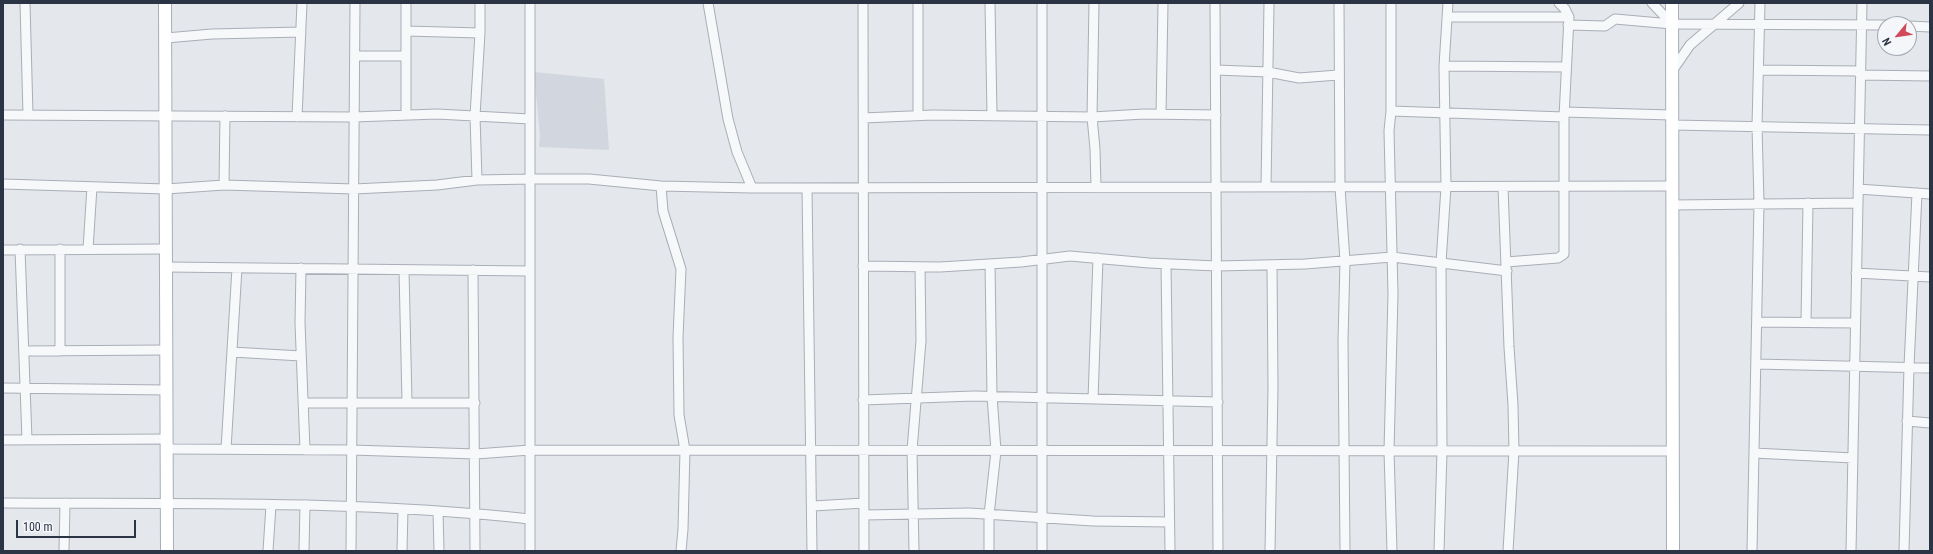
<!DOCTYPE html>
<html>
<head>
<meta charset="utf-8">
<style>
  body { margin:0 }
  #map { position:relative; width:1933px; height:554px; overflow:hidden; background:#e4e7ec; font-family:"Roboto Condensed",sans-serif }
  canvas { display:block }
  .frame { position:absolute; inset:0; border:4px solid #2b3445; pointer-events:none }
  .north { position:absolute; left:1877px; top:16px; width:40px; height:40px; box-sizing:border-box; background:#f4f6f9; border:1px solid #a4a8b1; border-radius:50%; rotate:241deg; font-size:11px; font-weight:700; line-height:16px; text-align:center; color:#2b3445 }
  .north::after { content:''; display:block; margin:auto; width:14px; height:18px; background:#d1495b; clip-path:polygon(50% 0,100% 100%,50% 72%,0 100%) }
  .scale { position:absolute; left:16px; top:520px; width:120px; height:18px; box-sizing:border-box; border:2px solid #2b3445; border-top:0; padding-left:5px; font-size:12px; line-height:14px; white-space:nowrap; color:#2b3445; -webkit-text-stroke:3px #f4f6f9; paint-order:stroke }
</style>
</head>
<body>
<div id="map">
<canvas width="1933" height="554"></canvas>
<div class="frame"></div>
<div class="north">N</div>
<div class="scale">100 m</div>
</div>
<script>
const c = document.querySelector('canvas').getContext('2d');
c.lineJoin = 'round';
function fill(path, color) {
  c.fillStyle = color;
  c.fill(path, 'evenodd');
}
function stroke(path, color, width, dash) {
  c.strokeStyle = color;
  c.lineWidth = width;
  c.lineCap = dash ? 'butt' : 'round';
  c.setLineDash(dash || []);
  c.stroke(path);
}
const built = new Path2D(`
  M534 72 604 79 609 150 539 147 540 136Z`);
const street = new Path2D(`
  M25 3 28 115
  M708 3 728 119 737 152 752 188
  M863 3 864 551
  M918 3V115
  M990 3 992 115
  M1042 3V551
  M1094 3 1092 117 1095 149 1096 187
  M1215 3 1218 551
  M1339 3 1340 187 1345 261 1343 341 1345 551
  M1391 3V111L1389 131 1393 294 1389 451 1392 551
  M1652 3 1672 24
  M1447 17H1569
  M1568 25 1605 26 1615 19 1672 24 1885 25
  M1909 26 1930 27
  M406 31 480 33
  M166 38 212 34 301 32
  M355 56H406
  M1444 66 1566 67
  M1216 70 1268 72 1299 78 1338 75
  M1759 70 1860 71
  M1672 71 1690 45 1739 3
  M1860 75 1930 76
  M1391 111 1564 117
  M1564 112 1672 115
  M1161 114 1163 3
  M3 115 354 117 437 114 530 119
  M406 115V3
  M297 117 302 3
  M863 118 933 115 1092 117 1144 114 1216 115
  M1672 125 1930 130
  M477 180 475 116 480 33V3
  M3 184 166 189 224 185 354 189 437 185 477 180 531 179H589L661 186 752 188 1672 186
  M224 185 225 116
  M661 186 663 211 681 269 678 337 679 415 685 450 683 529 681 551
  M1266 187 1269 3
  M1503 187 1509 347 1513 405 1514 451 1508 551
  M807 188 812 551
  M1858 189 1930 194
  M1672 205 1857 203
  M20 249 27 440
  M60 249V351
  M88 249 92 187
  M3 250 166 249
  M1506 262 1558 258 1564 254V117L1569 17 1565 9 1559 3
  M1166 264 1170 551
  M863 266 940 267 1021 262 1070 256 1149 263 1217 266 1305 264 1392 257 1507 271
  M166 267 530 271
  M301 268 300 323 305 450
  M404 270 407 402
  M473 270 475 551
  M1856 273 1930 277
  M1757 322 1855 323
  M1806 322 1808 203
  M24 351 166 350
  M232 352 301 356
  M1756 364 1930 368
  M3 388 166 390
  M1093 399 1098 258
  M863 400 974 396 1218 402
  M303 403H475
  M1907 421 1930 423
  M3 440 167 439
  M167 449 352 450 476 454 530 450 1673 451
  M226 449 237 268
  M1754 453 1853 458
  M3 503C179 504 355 500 530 519
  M813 506 864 503
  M438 511 439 551
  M864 515 969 513 1093 521 1169 522
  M64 551 65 503
  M268 551 271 505
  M304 551 305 505
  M351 551 355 3
  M402 551 403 509
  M530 551V3
  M914 551 912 450 921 341 920 267
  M989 551V515L996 451 992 396 990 264
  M1270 551 1273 387 1272 265
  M1439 551 1442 451 1441 263 1446 187 1444 66 1448 3
  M1752 551 1759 203 1757 126 1760 3
  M1851 551 1862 3
  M1904 551 1909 367 1917 193`);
const secondary = new Path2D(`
  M165 3 167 551
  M1672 3 1673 551`);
fill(built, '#d2d6de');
stroke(street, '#a9aeb7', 11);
stroke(secondary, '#a9aeb7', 14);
stroke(street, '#f7f8fa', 9);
stroke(secondary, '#fff', 12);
</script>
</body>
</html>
